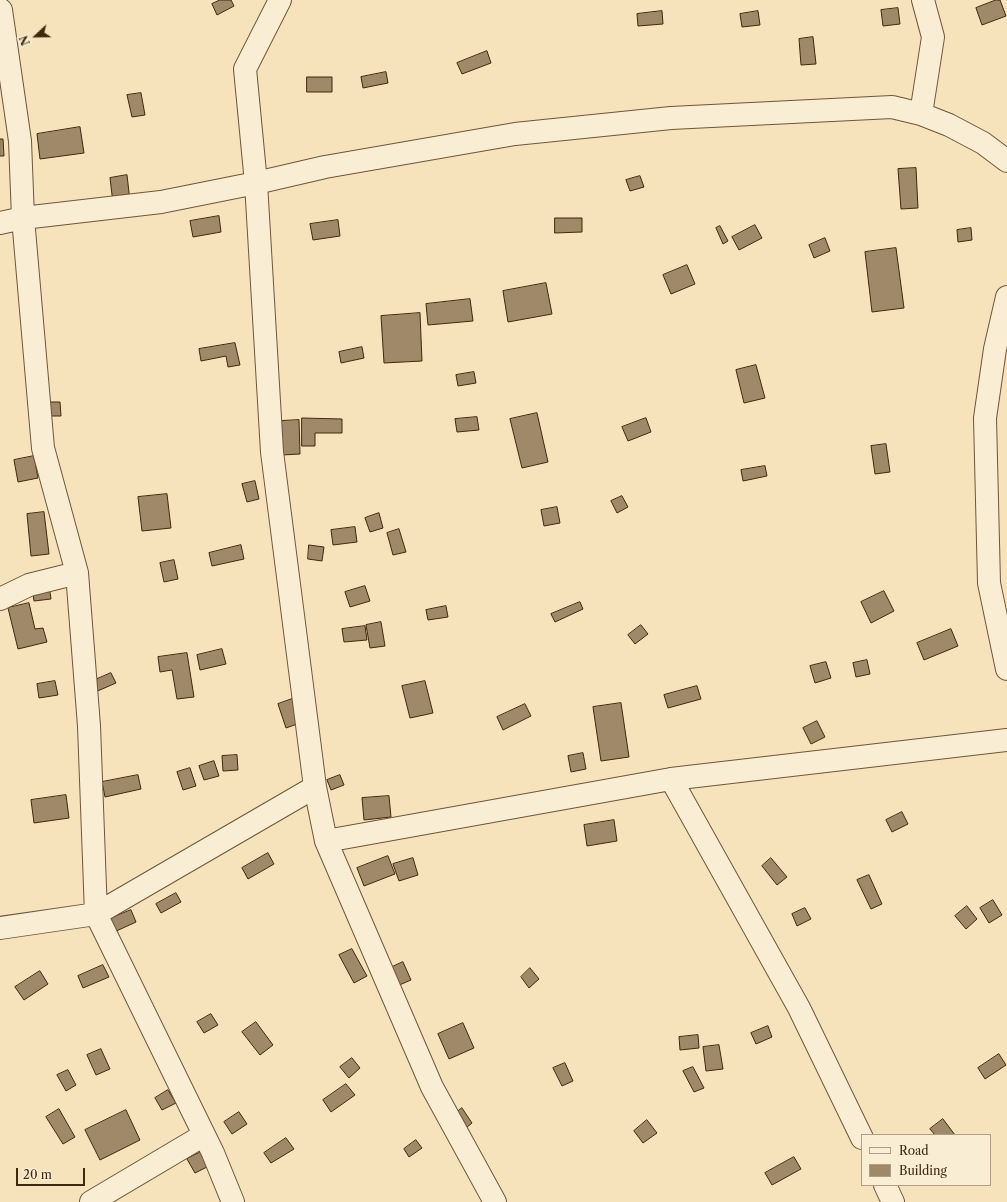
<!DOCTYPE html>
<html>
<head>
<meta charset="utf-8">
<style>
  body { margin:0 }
  #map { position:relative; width:1007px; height:1202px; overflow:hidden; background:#f6e3bc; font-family:"Libre Caslon Text",serif }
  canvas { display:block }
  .legend { position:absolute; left:861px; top:1134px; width:130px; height:52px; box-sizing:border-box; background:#f9edd3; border:1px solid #af9e84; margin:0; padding:5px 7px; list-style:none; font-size:12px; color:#41280d }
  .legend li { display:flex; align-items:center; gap:8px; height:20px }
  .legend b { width:20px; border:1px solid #af9e84 }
  .north { position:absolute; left:16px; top:16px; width:40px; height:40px; -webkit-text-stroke:3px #f9edd3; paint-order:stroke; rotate:248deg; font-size:11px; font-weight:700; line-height:16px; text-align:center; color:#41280d }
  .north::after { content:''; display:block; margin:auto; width:14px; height:18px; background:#41280d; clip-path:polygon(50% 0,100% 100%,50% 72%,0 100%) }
  .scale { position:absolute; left:16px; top:1168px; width:69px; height:18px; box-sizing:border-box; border:2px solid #41280d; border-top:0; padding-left:5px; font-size:12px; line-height:14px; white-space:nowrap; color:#41280d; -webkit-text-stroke:3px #f9edd3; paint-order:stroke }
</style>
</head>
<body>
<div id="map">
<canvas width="1007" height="1202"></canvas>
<ul class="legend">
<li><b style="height:5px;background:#f9edd3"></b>Road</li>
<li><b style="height:11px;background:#9f8968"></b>Building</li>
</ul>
<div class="north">N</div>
<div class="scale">20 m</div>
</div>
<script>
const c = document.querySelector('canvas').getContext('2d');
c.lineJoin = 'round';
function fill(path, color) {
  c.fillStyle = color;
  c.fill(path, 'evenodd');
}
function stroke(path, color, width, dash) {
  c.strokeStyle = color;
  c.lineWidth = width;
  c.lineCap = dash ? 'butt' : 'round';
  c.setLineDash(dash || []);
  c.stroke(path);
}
const building = new Path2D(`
  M220 0H231L234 6 217 15 212 4Z
  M996 0H1000L1006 16 982 25 976 8Z
  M898 8 900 24 883 26 881 10Z
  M662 11 663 24 638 26 637 14Z
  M758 11 760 25 742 27 740 14Z
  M813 37 816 64 801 65 799 39Z
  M487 51 491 63 462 74 457 63Z
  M386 72 388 83 363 88 361 77Z
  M307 77H332V92H307Z
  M141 93 145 115 132 117 127 95Z
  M80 127 84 153 40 159 37 134Z
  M0 139H3L4 156H0Z
  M916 168 918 208 901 209 898 169Z
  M127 175 130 201 113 203 110 178Z
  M640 176 644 187 630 191 626 180Z
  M219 216 221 232 193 237 190 221Z
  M555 218H582V232L555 233Z
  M338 220 340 236 313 240 310 224Z
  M755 225 762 238 739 250 732 237Z
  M720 226 728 241 723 244 716 228Z
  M971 228 972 240 958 242 957 230Z
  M825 238 830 251 814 258 809 245Z
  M896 248 904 308 872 312 865 252Z
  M687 265 695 284 671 294 663 275Z
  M546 283 552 314 508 322 503 291Z
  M470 299 473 321 428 325 426 304Z
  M420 313 422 361 384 363 381 316Z
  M235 343 240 365 228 367 226 356 201 361 199 349Z
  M362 347 364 358 341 363 339 352Z
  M756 365 765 398 744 403 736 370Z
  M474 372 476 383 458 386 456 375Z
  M50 402H60L61 416H50Z
  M537 413 548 462 522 468 510 419Z
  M477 417 479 430 457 432 455 419Z
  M302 418 342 419V433H315V446H302Z
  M646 418 651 432 628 441 622 427Z
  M299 420 300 454 282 455 281 421Z
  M886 444 890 472 875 474 871 446Z
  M34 456 38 478 18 482 14 460Z
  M765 466 767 476 743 481 741 470Z
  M255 481 259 499 247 502 242 484Z
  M167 494 171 528 142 531 138 497Z
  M622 496 628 507 617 513 611 501Z
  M557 507 560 523 544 526 541 510Z
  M44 512 49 554 31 556 27 514Z
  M379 513 383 528 370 532 365 518Z
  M355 527 357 542 333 545 331 530Z
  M399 529 406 552 393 555 387 533Z
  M241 545 244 559 212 566 209 553Z
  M309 545 324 547 322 561 308 559Z
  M174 560 178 579 164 582 160 563Z
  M49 585 51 599 34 601 32 587Z
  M365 586 370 601 350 607 345 592Z
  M884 591 894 611 871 623 861 602Z
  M580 602 583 609 555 622 551 614Z
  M29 603 35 629 43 628 47 642 18 649 8 608Z
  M446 606 448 617 428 620 426 610Z
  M381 622 385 646 370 648 366 625Z
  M641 625 648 634 635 644 628 635Z
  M365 626 367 640 344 642 342 629Z
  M951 629 958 646 924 660 917 643Z
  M222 649 226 664 200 670 197 655Z
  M187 653 194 697 177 699 172 670 160 672 158 657Z
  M867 660 870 674 856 677 853 663Z
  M826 662 831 678 815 683 810 666Z
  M111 673 116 683 93 693 88 683Z
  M55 681 58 695 39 698 37 684Z
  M425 681 433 713 410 718 402 686Z
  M697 686 701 699 668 708 664 695Z
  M292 699 300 723 286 728 278 704Z
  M621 703 629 757 601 761 593 707Z
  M525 704 531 716 503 730 497 717Z
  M817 721 825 737 811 744 803 728Z
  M583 753 586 769 571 772 568 756Z
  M237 755 238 770 223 771 222 756Z
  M214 761 219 776 204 780 199 766Z
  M190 768 196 786 183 790 177 772Z
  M138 775 141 789 105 797 102 782Z
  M340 775 344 785 331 790 327 780Z
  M66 795 69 818 34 823 31 800Z
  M389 796 391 817 364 820 362 798Z
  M902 812 908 824 892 832 886 820Z
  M614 820 617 841 587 846 584 825Z
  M268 853 274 864 248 879 242 868Z
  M388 856 395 874 364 886 357 868Z
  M413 858 418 875 399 881 393 864Z
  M771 858 787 877 777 885 762 866Z
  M869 875 882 904 871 909 857 880Z
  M176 893 181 902 161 913 156 904Z
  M993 900 1002 915 989 923 980 908Z
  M967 906 977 919 966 929 955 916Z
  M805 908 811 919 797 926 792 914Z
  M131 910 136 922 112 933 107 920Z
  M352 949 367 976 354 983 339 955Z
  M403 962 411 980 397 986 390 968Z
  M103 965 109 977 83 988 78 976Z
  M530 968 539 979 529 988 521 977Z
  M40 971 48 984 24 1000 15 987Z
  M211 1014 218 1025 204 1033 197 1022Z
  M256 1022 273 1045 260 1055 242 1032Z
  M463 1023 474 1048 449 1059 438 1034Z
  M768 1026 772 1037 756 1044 751 1033Z
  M698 1035 699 1048 680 1050 679 1037Z
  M719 1045 723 1069 706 1071 703 1047Z
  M101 1049 110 1069 96 1075 87 1055Z
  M999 1054 1006 1065 985 1079 978 1068Z
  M352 1058 360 1068 349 1078 340 1067Z
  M565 1063 573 1081 562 1086 553 1068Z
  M693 1067 704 1088 694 1092 683 1071Z
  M68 1070 76 1085 66 1091 57 1075Z
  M346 1084 355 1095 331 1112 323 1100Z
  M168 1090 176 1103 162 1110 155 1098Z
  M462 1108 472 1123 466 1128 456 1113Z
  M59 1109 75 1137 63 1144 46 1117Z
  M126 1110 140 1140 100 1160 85 1130Z
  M239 1112 247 1124 232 1134 224 1122Z
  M943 1119 955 1135H935L930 1129Z
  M647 1120 657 1133 643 1143 634 1131Z
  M286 1138 294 1149 271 1163 264 1153Z
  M416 1140 422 1148 409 1157 404 1149Z
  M201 1152 209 1166 195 1173 187 1159Z
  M794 1157 801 1169 772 1185 765 1173Z`);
const street = new Path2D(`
  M280 0 245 69 256 183 272 452 315 787
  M1 10 20 141 23 218 43 448 77 573
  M921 114 949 125 983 143 1007 161
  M0 223 23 218 161 202 256 183 325 167 515 134 671 118 892 107 921 114 933 37 923 0
  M1007 297 995 349 985 418 989 583 1007 669
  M0 599 29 585 77 573 89 726 96 914 213 1153 233 1202
  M326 841 432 1087 495 1202
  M0 928 96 914 315 787 326 841 671 779
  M862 1138 799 1008 671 779 1007 740
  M885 1185 893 1202
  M91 1202 204 1135`);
fill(building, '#9f8968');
stroke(building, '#41280d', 1);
stroke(street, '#6e5739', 24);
stroke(street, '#f9edd3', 22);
</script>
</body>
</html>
